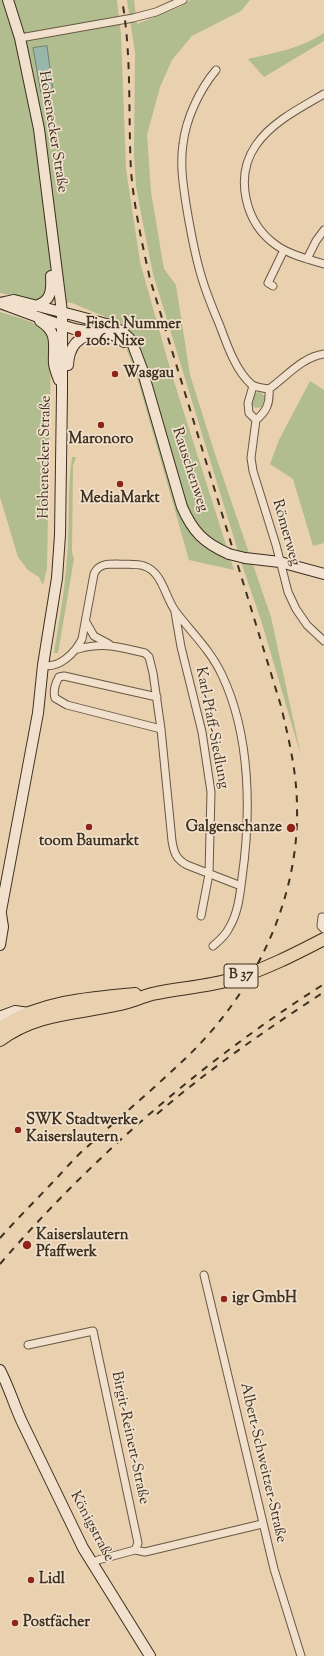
<!DOCTYPE html>
<html>
<head>
<meta charset="utf-8">
<style>
  body { margin:0 }
  canvas { display:block; background:#e9d0af }
</style>
</head>
<body>
<canvas width="324" height="1656"></canvas>
<script>
const c = document.querySelector('canvas').getContext('2d');
c.lineJoin = 'round';
function fill(path, color) {
  c.fillStyle = color;
  c.fill(path, 'evenodd');
}
function stroke(path, color, width, dash) {
  c.strokeStyle = color;
  c.lineWidth = width;
  c.lineCap = dash ? 'butt' : 'round';
  c.setLineDash(dash || []);
  c.stroke(path);
}
function write(font, color, halo, rows, align = 'center') {
  c.font = font + ' "Sorts Mill Goudy",serif';
  c.lineWidth = 3.5;
  c.setLineDash([]);
  c.textBaseline = 'middle';
  c.strokeStyle = halo;
  c.fillStyle = color;
  for (const [text, x, y, turn = 0] of rows) {
    c.save();
    c.translate(x, y);
    c.rotate((+turn || 0) * Math.PI / 180);
    c.textAlign = isNaN(turn) ? turn : align;
    if (halo) c.strokeText(text, 0, 0);
    c.fillText(text, 0, 0);
    c.restore();
  }
}
const green = new Path2D(`
  M0 0H117L121 34 126 169 140 262 171 372 234 570 189 560 135 370 127 351 125 325 72 303 37 300 0 293Z
  M127 0H134L137 24 180 7 190 0H250L241 11 192 36 172 60 160 87 147 135 151 192 164 269 176 285 190 375 215 454 271 617 301 756 261 620 244 571 153 274 144 229 136 186 134 155 135 53Z
  M324 33V41L264 77 248 59C274 53 302 48 324 33Z
  M0 312C12 316 39 322 46 332 50 336 50 342 51 347L47 568 43 585 39 577 28 570 18 557 0 497Z
  M310 381 324 390V543L313 546 293 479 270 464 279 440Z
  M259 392 265 396 262 407 255 408 251 404 253 394Z
  M72 457H76L73 466 72 552 74 559 58 653H54C59 621 65 590 67 558 70 525 67 491 72 457Z`);
const water = new Path2D(`
  M47 46 53 91 41 93 33 48Z`);
const street = new Path2D(`
  M20 38 133 18 156 12 183 0
  M216 70C200 89 186 118 183 144 180 164 183 184 186 204 190 228 194 252 201 275 206 293 213 309 220 326 227 345 236 371 251 384 256 388 263 388 269 389 286 377 302 357 324 354
  M324 94C300 108 272 122 256 145 234 177 245 223 276 245 290 255 308 259 324 264
  M307 259 316 241 324 230
  M273 286 268 283 284 250
  M253 386 248 403 249 413 256 420C267 411 270 403 269 389
  M256 420 251 458 253 471 276 545 288 592 296 609 307 625 324 641
  M175 612 181 647 202 732 211 792 209 874 201 916
  M86 622 94 636 109 644
  M78 649C105 642 118 647 145 653L149 657 153 673 161 729 172 841C174 853 176 859 187 865L241 886
  M43 665C59 669 75 653 82 639L94 574C98 564 107 564 117 564 125 565 136 563 144 566 163 572 165 598 176 612 192 633 211 651 222 675 251 736 251 814 242 878 240 895 238 913 229 928 226 935 219 941 213 946
  M157 697 64 676 59 677C55 684 53 691 55 698L67 705 161 729
  M324 917H322L321 926 324 929
  M204 1275 274 1569 301 1656
  M28 1345 93 1331 138 1543 135 1550
  M92 1563 98 1560 135 1550 145 1552 262 1524`);
const secondary = new Path2D(`
  M0 303 14 300 77 316 110 325 121 331 129 338 133 345 142 369 182 507C193 532 204 543 229 554
  M0 303C24 312 47 321 71 328 88 334 110 328 124 342
  M36 306C51 301 52 291 51 276
  M40 321C59 333 53 344 54 364 55 370 57 375 59 380
  M68 365C69 346 78 336 97 333
  M245 558 280 562 324 574
  M0 916 38 713 43 665 57 578 60 535 62 392V312L39 129 20 38 8 0
  M0 945 3 927 1 914
  M0 1016H2L15 1011 29 1013
  M0 1370C9 1387 14 1405 22 1422L83 1548 150 1656`);
const primary = new Path2D(`
  M0 1028C39 1002 89 998 135 994
  M0 1040C37 1012 78 1014 120 1004 131 1002 141 997 152 994 179 988 206 987 233 979 264 970 295 954 324 939`);
const rail = new Path2D(`
  M157 1114C209 1069 266 1030 324 992
  M0 1238C16 1220 34 1202 51 1184 63 1172 74 1158 87 1147 121 1116 157 1086 190 1054 255 990 299 900 297 808 297 773 289 740 281 706L150 279C142 243 134 207 131 171 128 114 132 56 122 0
  M0 1264C94 1155 203 1061 324 984`);
const secondaryBridge = new Path2D(`
  M229 554 245 558`);
const markers = [
  [78,334,4,"#8f2418"],
  [115,374,4,"#8f2418"],
  [101,425,4,"#8f2418"],
  [120,484,4,"#8f2418"],
  [89,827,4,"#8f2418"],
  [291,828,5,"#8f2418"],
  [18,1130,4,"#8f2418"],
  [27,1245,5,"#8f2418"],
  [224,1299,4,"#8f2418"],
  [31,1580,4,"#8f2418"],
  [15,1623,4,"#8f2418"]
];
const shields = [
  [241,976,34]
];
const shieldNames = [
  ["B 37",241,976]
];
const streetNames = [
  ["Hohenecker Straße",52,132,81],
  ["Hohenecker Straße",46,457,-89],
  ["Rauschenweg",189,470,72],
  ["Römerweg",285,533,74],
  ["Karl-Pfaff-Siedlung",211,728,79],
  ["Birgit-Reinert-Straße",129,1438,78],
  ["Albert-Schweitzer-Straße",262,1463,77],
  ["Königstraße",91,1527,62]
];
const poiNames = [
  ["Fisch Nummer",86,325],
  ["106: Nixe",86,342],
  ["Wasgau",123,374],
  ["Maronoro",101,440,"center"],
  ["MediaMarkt",120,499,"center"],
  ["Galgenschanze",282,828,"right"],
  ["toom Baumarkt",89,842,"center"],
  ["SWK Stadtwerke",26,1121],
  ["Kaiserslautern",26,1138],
  ["Kaiserslautern",36,1236],
  ["Pfaffwerk",36,1253],
  ["igr GmbH",232,1299],
  ["Lidl",39,1580],
  ["Postfächer",23,1623]
];
fill(green, '#b1bc8f');
fill(water, '#97b7ab');
stroke(water, '#738173', 1);
stroke(street, '#675844', 9);
stroke(secondary, '#3c3020', 12);
stroke(primary, '#3c3020', 14);
stroke(street, '#f1e0cb', 7);
stroke(secondary, '#f1e0cb', 10);
stroke(primary, '#e9d0af', 12);
stroke(rail, '#3c3020', 2, [7, 7]);
stroke(secondaryBridge, '#3c3020', 12, []);
stroke(secondaryBridge, '#f1e0cb', 10);
for (const [x, y, r, color] of markers) {
  const dot = new Path2D();
  dot.arc(x, y, r, 0, 2 * Math.PI);
  c.fillStyle = color;
  c.fill(dot);
  stroke(dot, '#f1e0cb', 1.5);
}
for (const [x, y, w] of shields) {
  const box = new Path2D();
  box.roundRect(x - w / 2, y - 12, w, 24, 3);
  c.fillStyle = '#f1e0cb';
  c.fill(box);
  stroke(box, '#3c3020', 1);
}
write('bold 14px', '#3c3020', null, shieldNames);
write('15px', '#3c3020', '#f1e0cb', streetNames);
write('bold 15px', '#3c3020', '#f1e0cb', poiNames, 'left');
</script>
</body>
</html>
